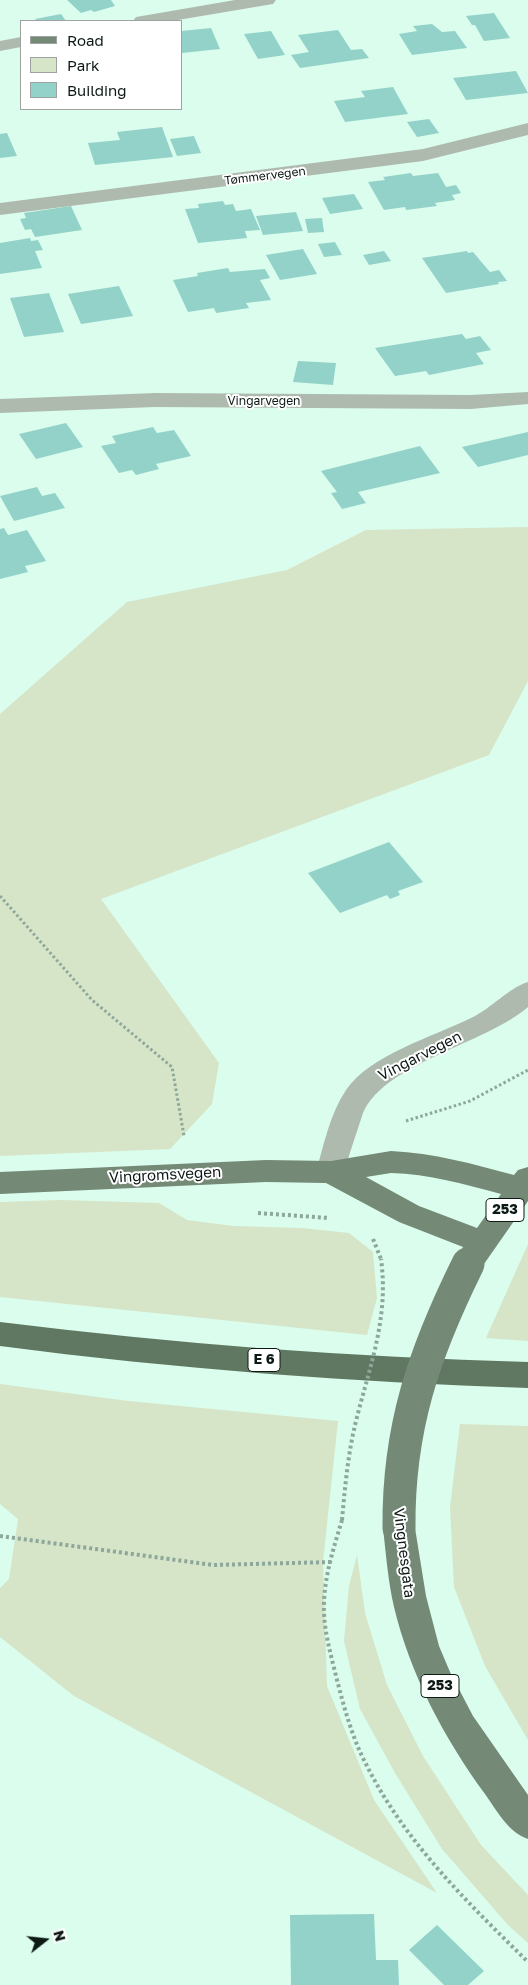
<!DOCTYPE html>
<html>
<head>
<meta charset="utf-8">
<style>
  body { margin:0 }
  #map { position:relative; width:528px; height:1985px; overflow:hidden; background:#dafded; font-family:"Golos Text",sans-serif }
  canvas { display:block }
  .legend { position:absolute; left:20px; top:20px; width:162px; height:90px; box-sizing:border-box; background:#fff; border:1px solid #9ea3a1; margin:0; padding:6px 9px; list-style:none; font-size:15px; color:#0c1914 }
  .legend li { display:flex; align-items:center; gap:10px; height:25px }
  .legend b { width:25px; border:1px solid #9ea3a1 }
  .north { position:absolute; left:20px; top:1915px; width:50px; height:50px; -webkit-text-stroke:4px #fff; paint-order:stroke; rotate:74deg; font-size:14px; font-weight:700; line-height:20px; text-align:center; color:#0c1914 }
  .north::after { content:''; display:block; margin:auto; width:18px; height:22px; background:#0c1914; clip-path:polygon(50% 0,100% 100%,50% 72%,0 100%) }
</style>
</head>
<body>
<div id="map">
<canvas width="528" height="1985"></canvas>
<ul class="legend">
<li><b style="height:6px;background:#758977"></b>Road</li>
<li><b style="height:14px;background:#d6e4c8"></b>Park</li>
<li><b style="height:14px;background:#93d2c9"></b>Building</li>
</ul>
<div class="north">N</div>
</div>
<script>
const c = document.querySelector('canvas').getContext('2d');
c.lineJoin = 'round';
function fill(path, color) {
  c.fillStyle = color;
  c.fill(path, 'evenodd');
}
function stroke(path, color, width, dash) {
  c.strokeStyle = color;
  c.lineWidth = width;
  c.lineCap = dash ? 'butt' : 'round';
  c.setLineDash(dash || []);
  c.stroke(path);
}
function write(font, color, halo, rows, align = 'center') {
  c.font = font + ' "Golos Text",sans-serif';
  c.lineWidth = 4;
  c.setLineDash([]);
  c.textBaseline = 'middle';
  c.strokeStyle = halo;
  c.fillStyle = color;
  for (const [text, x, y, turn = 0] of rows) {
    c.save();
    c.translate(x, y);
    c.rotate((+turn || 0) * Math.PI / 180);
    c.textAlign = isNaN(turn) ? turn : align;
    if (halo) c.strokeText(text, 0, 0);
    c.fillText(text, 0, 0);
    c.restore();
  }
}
const green = new Path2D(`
  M528 527V681L489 755 101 899 219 1063 212 1104 170 1149 0 1156V714L127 602 287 570 366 530Z
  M62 1200 159 1203 187 1220 233 1226 302 1228 349 1233 373 1252 377 1298 367 1335 0 1297V1202Z
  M528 1244V1341L486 1338Z
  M0 1384 128 1401 338 1421 323 1562 327 1686 374 1800 437 1893 74 1696 0 1637V1588L9 1579 18 1519 0 1504Z
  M460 1424 528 1426V1740L485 1666 454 1587 450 1507Z
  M357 1555 365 1613 387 1685 423 1756 481 1845 528 1895V1943L508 1925 442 1849 395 1773 360 1709 344 1641 349 1586Z`);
const building = new Path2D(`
  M67 0H111L115 6 94 12 91 10 81 13Z
  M494 13 510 38 484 41 475 25H472L466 16Z
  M61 14 66 21H37L35 19Z
  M432 24 442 32 455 31 467 48 412 55 399 34 417 31 413 26Z
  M211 28 220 49 182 53 181 31Z
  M338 30 351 50 362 49 369 58 300 68 291 55 309 52 298 35Z
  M271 31 285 55 258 59 244 34Z
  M516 71 528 93 466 100 453 78Z
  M393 87 408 114 345 122 334 101 365 97 361 91Z
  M429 119 439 133 417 137 407 122Z
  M162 127 173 157 95 165 88 143 120 140 117 132Z
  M7 133 17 156 0 158V134Z
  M194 136 201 153 177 156 170 139Z
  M411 173 413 176 438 173 446 187 456 185 461 193 452 195 455 200 435 203 437 206 406 210 405 207 384 210 368 182 385 180 383 177Z
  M354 194 363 209 330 214 322 198Z
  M223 201 225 205 233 204 236 211 251 209 260 230 245 231 247 238 198 243 185 209 199 208 198 204Z
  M71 206 82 230 35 237 31 229 25 230 20 219 26 218 24 213Z
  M296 212 303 231 263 235 256 216Z
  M322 218 324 232 308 233 305 219Z
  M30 238 31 241 38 240 43 250 35 251 42 268 0 274V243Z
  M335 242 342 255 324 257 318 244Z
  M303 249 317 274 280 280 266 255Z
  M384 251 391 261 369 265 363 255Z
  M467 251 468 253 473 252 490 272 499 270 507 281 498 282 499 284 446 293 422 258Z
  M228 268 230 272 265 269 270 278 260 280 271 300 246 303 249 308 216 313 214 308 188 312 173 280 198 276 197 273Z
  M119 286 133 316 81 324 68 294Z
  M49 293 64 332 24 337 10 298Z
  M462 334 466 339 480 336 491 350 476 353 484 364 429 375 426 371 395 376 375 348Z
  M298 361 336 363 333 385 293 382Z
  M66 423 83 447 36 459 19 434Z
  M153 427 157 433 174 430 191 456 156 464 159 469 136 475 132 470 119 473 101 446 116 443 112 436Z
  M528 432V455L478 467 462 447Z
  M420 446 440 473 358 492 366 503 342 509 331 493 337 492 321 471Z
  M37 487 42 496 55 493 65 508 14 521 0 496Z
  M4 528 8 535 27 530 46 561 25 566 28 572 0 579V529Z
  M389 842 423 882 398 891 400 895 390 899 387 895 340 913 308 873Z
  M374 1914 376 1960H398L399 1985H291L290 1915Z
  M437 1925 484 1971 468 1985H444L409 1950Z`);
const pathFar1 = new Path2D(`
  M0 896 92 1000 172 1067 184 1136
  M406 1121 470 1101 528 1070`);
const path = new Path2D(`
  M258 1213 329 1218
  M373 1239 381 1259
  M342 1520C334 1547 325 1574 324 1602 323 1628 330 1651 336 1676 344 1707 352 1738 367 1766 405 1842 468 1903 528 1962
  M0 1536 213 1565 331 1562`);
const minor = new Path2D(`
  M235 0H276L273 4 267 5 172 21H133L136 17 142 16Z
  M21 37V47L0 51V41Z
  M528 123V135L423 161 0 215V203L423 149Z
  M528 392V404L471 409 155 407 0 413V399L155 393 471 395Z
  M528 982V1007C485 1044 385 1063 363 1113L341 1180 331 1183 321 1180 316 1172C324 1144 330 1114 346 1090 371 1054 433 1037 471 1018 491 1009 508 988 528 982Z`);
const major = new Path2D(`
  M391 1151C434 1153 473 1164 514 1175L518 1170 528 1167V1201L484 1264 473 1268 462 1264 458 1256 463 1247 399 1222 326 1183 266 1182 0 1194V1172L266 1160 331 1161ZM391 1173C429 1174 464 1184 501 1194L477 1228 419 1206 366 1177Z
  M399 1514 411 1518 415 1528 426 1596 439 1646 450 1672 473 1716 528 1795V1839C508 1832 497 1811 485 1794 444 1738 410 1674 394 1607 388 1581 386 1554 383 1528L387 1518Z`);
const highway = new Path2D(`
  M0 1322C175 1344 352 1357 528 1362V1388C352 1382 175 1369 0 1346Z`);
const pathBridge = new Path2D(`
  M342 1520C345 1487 348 1453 356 1421 370 1365 389 1318 381 1259`);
const majorBridge = new Path2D(`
  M399 1528C398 1428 424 1353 468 1264`);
const farStreetnames = [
  ["Tømmervegen",265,176,-7],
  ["Vingarvegen",264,401]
];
const shields = [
  [505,1210,38],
  [264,1360,32],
  [440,1686,38]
];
const shieldNames = [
  ["253",505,1210],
  ["E 6",264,1360],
  ["253",440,1686]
];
const streetNames = [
  ["Vingarvegen",420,1056,-27],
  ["Vingromsvegen",165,1175,-3],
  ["Vingnesgata",404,1553,83]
];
fill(green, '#d6e4c8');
fill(building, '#93d2c9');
stroke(pathFar1, '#8da79b', 3, [2.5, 2.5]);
stroke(path, '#8da79b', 4, [3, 3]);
fill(minor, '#afbaaf');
fill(major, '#758977');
fill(highway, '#607862');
stroke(pathBridge, '#8da79b', 4, [3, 3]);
stroke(majorBridge, '#758977', 33);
write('12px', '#0c1914', '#fff', farStreetnames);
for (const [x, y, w] of shields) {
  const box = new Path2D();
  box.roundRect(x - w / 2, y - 11.5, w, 23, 4);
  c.fillStyle = '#fff';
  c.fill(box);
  stroke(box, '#0c1914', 1);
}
write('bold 14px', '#0c1914', null, shieldNames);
write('15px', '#0c1914', '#fff', streetNames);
</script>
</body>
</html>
